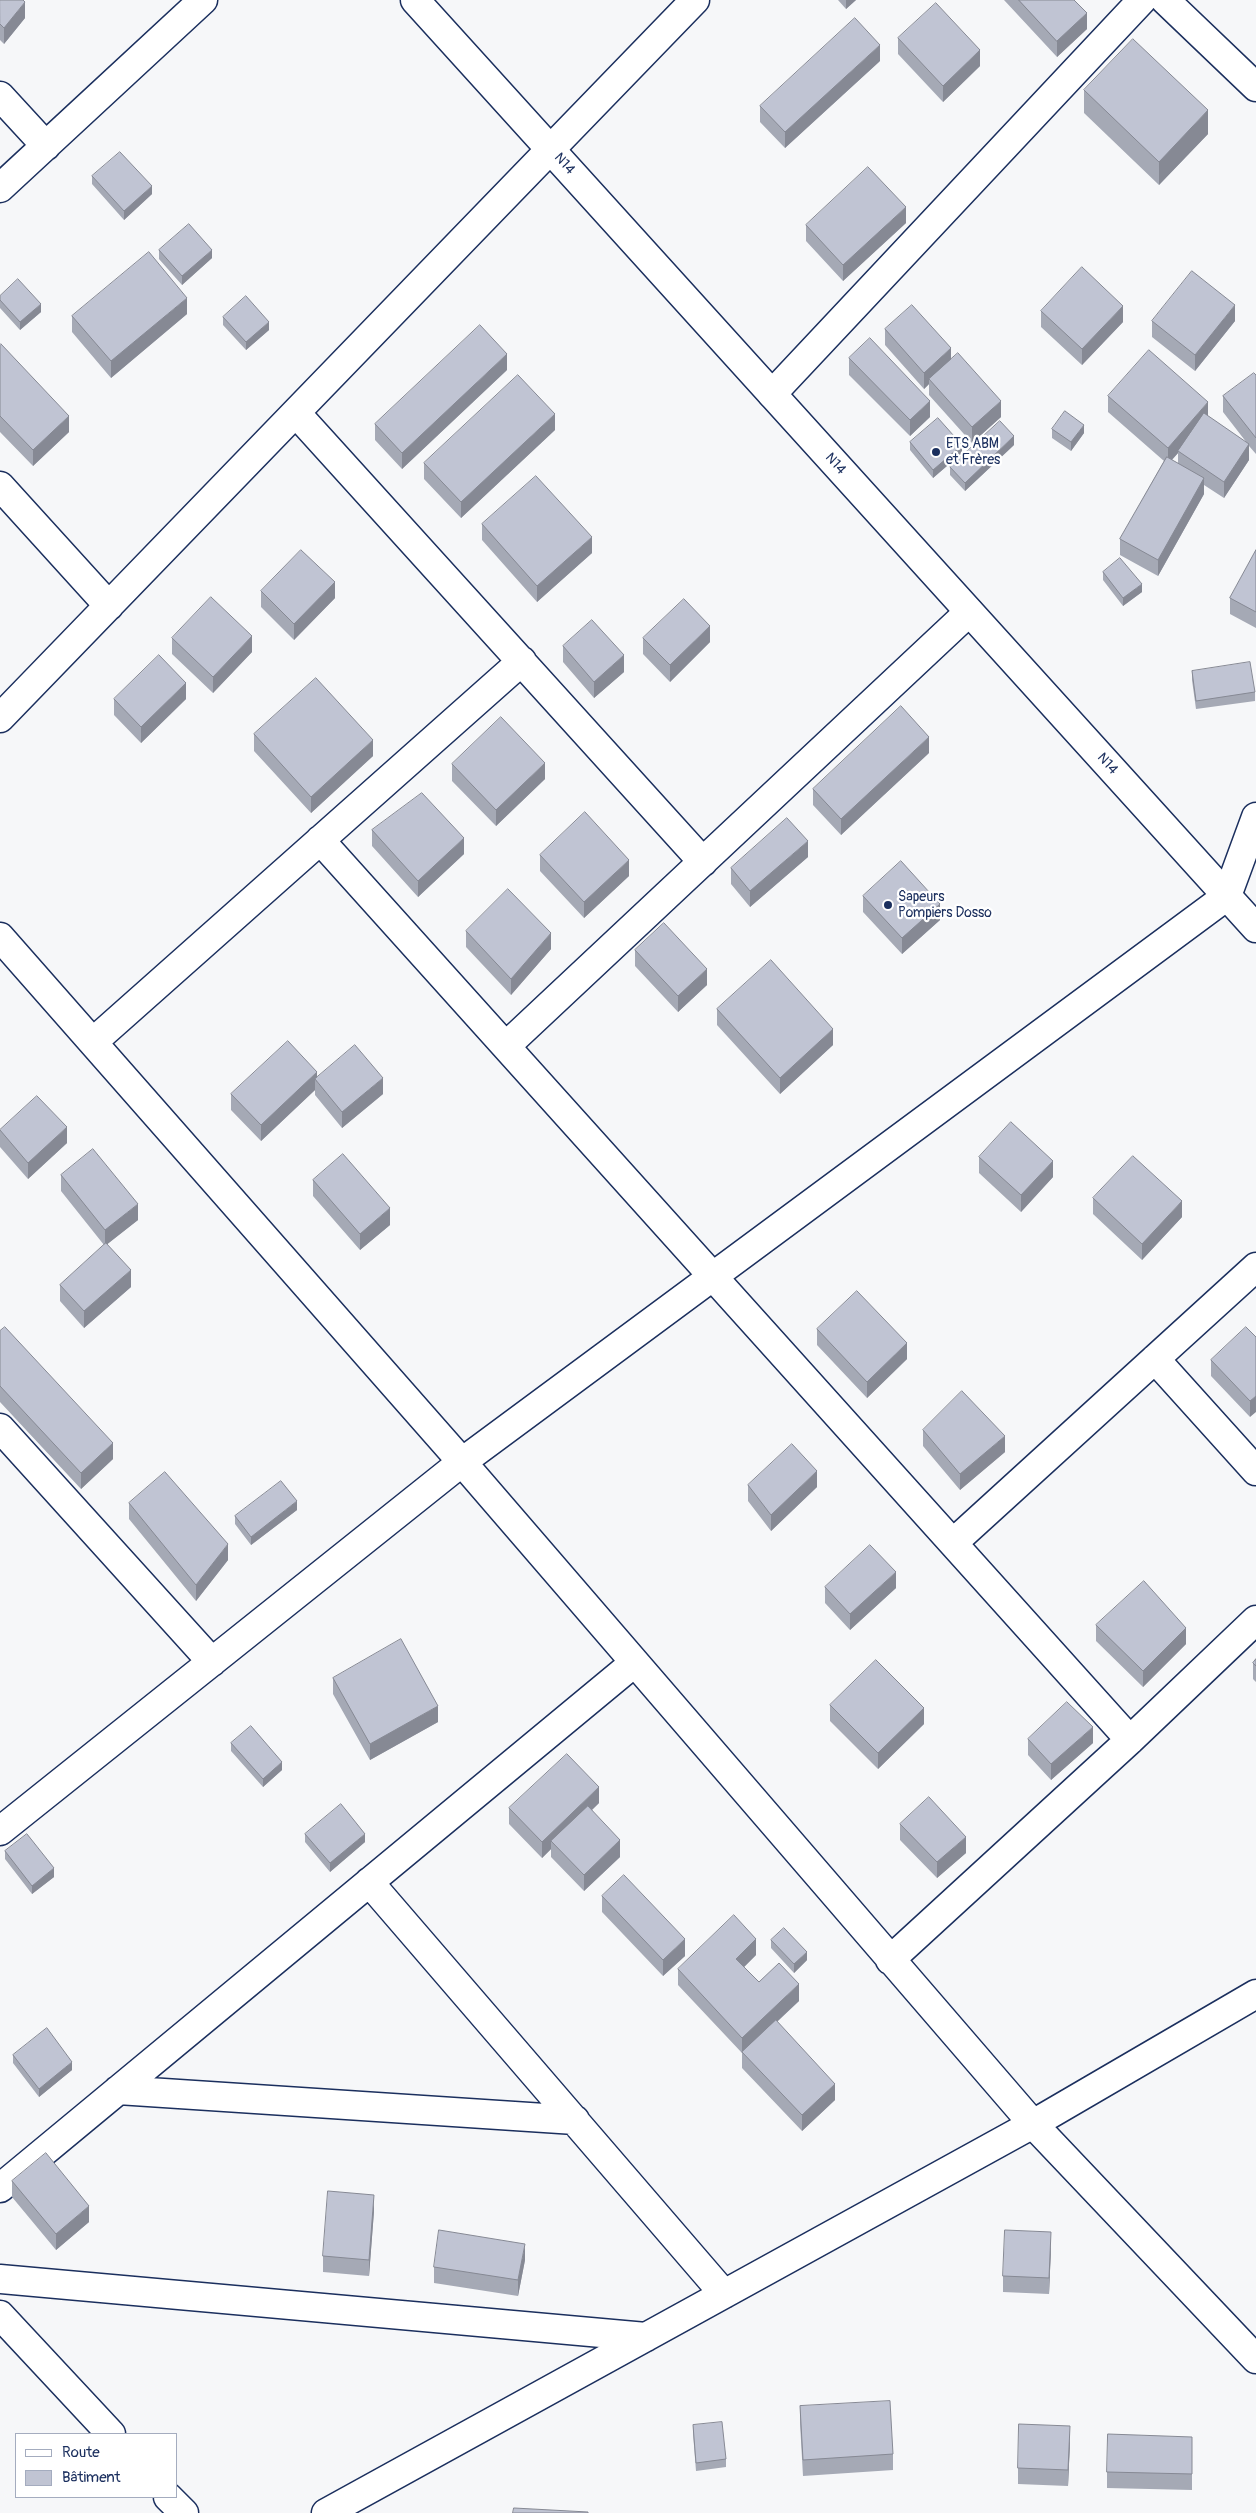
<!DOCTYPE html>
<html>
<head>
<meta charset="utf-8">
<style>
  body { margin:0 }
  #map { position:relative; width:1256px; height:2513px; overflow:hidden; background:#f6f7f9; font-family:Pangolin,sans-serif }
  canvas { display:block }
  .legend { position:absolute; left:15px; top:2433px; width:162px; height:65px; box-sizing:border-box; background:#fff; border:1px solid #a4acbf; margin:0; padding:6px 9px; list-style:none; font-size:15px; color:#1b2f5e }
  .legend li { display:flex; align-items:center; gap:10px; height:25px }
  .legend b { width:25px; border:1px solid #a4acbf }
</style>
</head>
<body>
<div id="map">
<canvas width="1256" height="2513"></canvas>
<ul class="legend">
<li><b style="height:6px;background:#fff"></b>Route</li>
<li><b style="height:14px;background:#c0c4d3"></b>Bâtiment</li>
</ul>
</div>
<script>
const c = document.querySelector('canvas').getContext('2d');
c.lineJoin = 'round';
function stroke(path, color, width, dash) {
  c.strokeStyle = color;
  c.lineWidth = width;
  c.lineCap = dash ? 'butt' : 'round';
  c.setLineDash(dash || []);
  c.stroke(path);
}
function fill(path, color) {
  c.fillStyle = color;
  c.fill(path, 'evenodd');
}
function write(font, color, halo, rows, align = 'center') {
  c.font = font + ' Pangolin,sans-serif';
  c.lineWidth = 4.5;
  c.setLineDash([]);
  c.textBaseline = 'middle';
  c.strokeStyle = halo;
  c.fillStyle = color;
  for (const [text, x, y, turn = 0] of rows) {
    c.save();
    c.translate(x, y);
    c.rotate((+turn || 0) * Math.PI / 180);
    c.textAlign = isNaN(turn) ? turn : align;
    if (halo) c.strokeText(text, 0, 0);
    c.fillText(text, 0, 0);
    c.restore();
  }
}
const street = new Path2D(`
  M1165 0 1256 87
  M0 96 46 146
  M0 188 203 0
  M772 394 1142 0
  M296 413 703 862
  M0 486 109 606
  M0 718 695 0
  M320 840 1130 1740
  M0 937 462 1462 1033 2124 1256 2359
  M93 1042 522 661
  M506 1046 969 612
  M1155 1359 1256 1471
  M0 1428 212 1662
  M953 1543 1256 1267
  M0 1831 462 1462 1227 896
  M369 1882 724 2294
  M890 1960 1130 1740 1256 1620
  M118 2090 575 2120
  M0 2188 634 1663
  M0 2279 646 2337
  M0 2315 111 2434
  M168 2497 184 2513
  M326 2513 1033 2124 1256 1994`);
const secondary = new Path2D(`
  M1227 896 1256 817`);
const primary = new Path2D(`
  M415 0 1256 928`);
const wall = new Path2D(`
  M0 0 25 18 4 44 0 40Z
  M838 0H856L846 9Z
  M1004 0H1074L1087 29 1057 57Z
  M898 38 980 66 943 102 898 54Z
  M880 61 785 148 760 122V106Z
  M1084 90 1208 134 1159 185 1084 113Z
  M92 176 152 194 124 220 92 184Z
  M906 223 843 281 806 241V225Z
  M159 250 212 258 182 285 159 259Z
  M0 296 41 312 20 330 0 308Z
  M1041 311 1123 322 1082 365 1041 327Z
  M187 314 111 378 72 332V316Z
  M223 317 269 330 246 350 223 325Z
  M1152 321H1235L1195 371 1152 337Z
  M885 329 951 359 1001 417 972 443 929 395V384L924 389 885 345Z
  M0 345 69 432 33 466 0 432Z
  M849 358 930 417 910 436 849 375Z
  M507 370 402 469 375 440V424Z
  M1256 375V454L1249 446V460L1224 498 1204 485V494L1158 576 1120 555V539L1164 461 1108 412V396L1208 416 1247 443 1223 412V396ZM1178 453V463L1172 460Z
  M1052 429 1084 433 1071 451 1052 438Z
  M555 430 461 518 424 479V463Z
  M910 442 962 453 933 478 910 450Z
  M1014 445 965 491 950 475V467Z
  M482 524 592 553 537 602 482 540Z
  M1256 550V628L1230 614V598Z
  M1103 572 1142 592 1123 606 1103 580Z
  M261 591 335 598 294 640 261 607Z
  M172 638 252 652 213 693 172 654Z
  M643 638 710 642 670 682 643 654Z
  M563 646 624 672 594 698 563 662Z
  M1192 671 1255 692V701L1196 709 1192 680Z
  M114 699H186L141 743 114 715Z
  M254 734 373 756 311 813 254 751Z
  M929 753 841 835 813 805V789Z
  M452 764 545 779 496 826 452 781Z
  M372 830 464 854 418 897 372 846Z
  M540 855 629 876 584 918 540 871Z
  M808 857 750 907 731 884V868Z
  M863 896 940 920 902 954 863 912Z
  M466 931 551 949 511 995 466 947Z
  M635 950 707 985 678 1012 635 966Z
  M717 1009 833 1045 780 1094 717 1025Z
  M317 1077 383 1094 342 1128 315 1095V1090L261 1141 231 1110V1094Z
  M0 1130 67 1143 28 1179 0 1147Z
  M979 1157 1053 1177 1021 1212 979 1173Z
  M61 1175 138 1220 107 1244 131 1287 84 1328 60 1301V1285L104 1245 61 1191Z
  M313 1180 390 1225 360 1250 313 1196Z
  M1093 1198 1182 1217 1142 1260 1093 1214Z
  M817 1329 907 1359 867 1398 817 1345Z
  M0 1331 113 1459 81 1489 0 1402Z
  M1256 1337 1250 1417 1211 1376V1360Z
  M923 1430 1005 1452 960 1490 923 1446Z
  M748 1485 817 1487 771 1531 748 1501Z
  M129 1503 228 1560 196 1601 129 1519Z
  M297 1510 251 1545 235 1524V1516Z
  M825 1587 896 1588 850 1630 825 1603Z
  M1096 1625 1186 1644 1143 1687 1096 1641Z
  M1256 1659V1682L1253 1679V1663Z
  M333 1678 438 1722 370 1760 333 1694Z
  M830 1705 924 1724 878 1769 830 1721Z
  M1028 1739 1093 1743 1051 1780 1028 1755Z
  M231 1743 282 1770 263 1787 231 1751Z
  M599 1803 592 1810 620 1857 584 1891 551 1857V1849L542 1858 509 1824V1808Z
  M900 1824 966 1853 937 1878 900 1840Z
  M305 1834 365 1842 330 1872 305 1842Z
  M5 1851 54 1877 32 1894 5 1859Z
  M602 1896 685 1956 663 1976 602 1912Z
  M771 1940 807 1960 794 1973 771 1948Z
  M756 1955 744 1967 759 1982 799 2001 777 2022 835 2100 802 2131 742 2068V2053L678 1985V1969Z
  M13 2055 72 2070 39 2097 13 2063Z
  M12 2181 89 2222 56 2250 12 2197Z
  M374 2211 369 2276 323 2272V2256Z
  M1051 2248 1049 2294 1003 2292V2276Z
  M525 2260 518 2296 434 2283V2267Z
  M800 2406 893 2454V2470L803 2476 800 2423Z
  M693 2425 726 2459V2467L696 2471 693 2433Z
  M1070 2442 1068 2486 1018 2484V2468Z
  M1192 2453V2490L1107 2488V2472Z`);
const shadedWall = new Path2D(`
  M846 0H856L846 9Z
  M25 2V18L4 44V28Z
  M1087 13V29L1057 57V41Z
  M880 45V61L785 148V132Z
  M980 50V66L943 102V86Z
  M1208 110V134L1159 185V162Z
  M152 186V194L124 220V211Z
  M906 207V223L843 281V265Z
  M212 250V258L182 285V276Z
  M187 298V314L111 378V361Z
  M41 304V312L20 330V322Z
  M1235 305V321L1195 371V355Z
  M1123 306V322L1082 365V349Z
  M269 322V330L246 350V342Z
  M951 348V365L929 379V384L924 389V373Z
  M507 354V370L402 469V453Z
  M930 401V417L910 436V420Z
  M1001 401V417L972 443V427Z
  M1208 402V418L1178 451V453L1168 464V448Z
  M555 414V430L461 518V502Z
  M69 416V432L33 466V450Z
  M1084 425V433L1071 451V442Z
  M1014 436V445L965 491V483Z
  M1249 444V460L1224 498V482Z
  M962 445V453L933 478V470Z
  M1204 478V494L1158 576V560Z
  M592 537V553L537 602V586Z
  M335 582V598L294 640V624Z
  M1142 584V592L1123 606V598Z
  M710 626V642L670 682V665Z
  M252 636V652L213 693V677Z
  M624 655V672L594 698V682Z
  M186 683V699L141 743V727Z
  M929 737V753L841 835V819Z
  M373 740V756L311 813V797Z
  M545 763V779L496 826V810Z
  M464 838V854L418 897V881Z
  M808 841V857L750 907V891Z
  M629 860V876L584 918V902Z
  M940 904V920L902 954V938Z
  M551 933V949L511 995V979Z
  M707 969V985L678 1012V996Z
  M833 1029V1045L780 1094V1078Z
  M317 1072V1082L315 1079V1090L261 1141V1125Z
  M383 1078V1094L342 1128V1112Z
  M67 1127V1143L28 1179V1163Z
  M1053 1161V1177L1021 1212V1195Z
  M1182 1201V1217L1142 1260V1244Z
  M138 1204V1220L105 1246V1230Z
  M390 1208V1225L360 1250V1234Z
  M131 1270V1287L84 1328V1311Z
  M907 1343V1359L867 1398V1382Z
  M1256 1396V1412L1250 1417V1401Z
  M1005 1436V1452L960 1490V1474Z
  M113 1443V1459L81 1489V1473Z
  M817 1471V1487L771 1531V1515Z
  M297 1501V1510L251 1545V1537Z
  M228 1544V1560L196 1601V1585Z
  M896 1572V1588L850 1630V1614Z
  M1186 1628V1644L1143 1687V1671Z
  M438 1706V1722L370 1760V1744Z
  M924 1708V1724L878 1769V1753Z
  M1093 1727V1743L1051 1780V1764Z
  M282 1762V1770L263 1787V1779Z
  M599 1787V1803L555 1845 551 1841V1849L542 1858V1842Z
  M365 1834V1842L330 1872V1863Z
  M966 1837V1853L937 1878V1862Z
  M620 1840V1857L584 1891V1875Z
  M54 1868V1877L32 1894V1886Z
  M685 1939V1956L663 1976V1960Z
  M756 1939V1955L736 1975V1959Z
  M807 1952V1960L794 1973V1964Z
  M799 1984V2001L743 2053 742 2052V2038Z
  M72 2062V2070L39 2097V2089Z
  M835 2084V2100L802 2131V2115Z
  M374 2195V2211L369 2276V2260Z
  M89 2206V2222L56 2250V2234Z
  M1051 2232V2248L1049 2294V2278Z
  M525 2244V2260L518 2296V2280Z
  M1070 2426V2442L1068 2486V2470Z`);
const building = new Path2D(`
  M0 0H23L25 2 4 28 0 24Z
  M1019 0H1074L1087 13 1057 41Z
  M936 3 980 50 943 86 898 38Z
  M855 18 880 45 785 132 760 106Z
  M1133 39 1208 110 1159 162 1084 90Z
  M120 152 152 186 124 211 92 176Z
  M868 167 906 207 843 265 806 225Z
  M189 224 212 250 182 276 159 250Z
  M149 252 187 298 111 361 72 316Z
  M1082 267 1123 306 1082 349 1041 311Z
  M1192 271 1235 305 1195 355 1152 321Z
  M18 279 41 304 20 322 0 300V296Z
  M246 296 269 322 246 342 223 317Z
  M912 305 951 348 924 373 885 329Z
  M480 325 507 354 402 453 375 424Z
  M870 338 930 401 910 420 849 358Z
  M1 344 69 416 33 450 0 416V345Z
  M1149 350 1208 402 1168 448 1108 396Z
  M958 353 1001 401 972 427 929 379Z
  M1254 373 1256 375V438L1223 396Z
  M518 375 555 414 461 502 424 463Z
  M1065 411 1084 425 1071 442 1052 429Z
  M1204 413 1249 444 1224 482 1178 451Z
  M938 418 962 445 933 470 910 442Z
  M1000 421 1014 436 965 483 950 467Z
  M1167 457 1204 478 1158 560 1120 539Z
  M536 476 592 537 537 586 482 524Z
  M301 550 335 582 294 624 261 591Z
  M1256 550V612L1230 598Z
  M1120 558 1142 584 1123 598 1103 572Z
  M211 597 252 636 213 677 172 638Z
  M684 599 710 626 670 665 643 638Z
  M592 620 624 655 594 682 563 646Z
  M159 655 186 683 141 727 114 699Z
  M1250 662 1255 692 1196 701 1192 671Z
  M316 678 373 740 311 797 254 734Z
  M901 706 929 737 841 819 813 789Z
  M501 717 545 763 496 810 452 764Z
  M422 793 464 838 418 881 372 830Z
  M585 812 629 860 584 902 540 855Z
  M787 818 808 841 750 891 731 868Z
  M901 861 940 904 902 938 863 896Z
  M508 889 551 933 511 979 466 931Z
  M664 923 707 969 678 996 635 950Z
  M771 960 833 1029 780 1078 717 1009Z
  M288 1041 317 1072 261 1125 231 1094Z
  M355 1045 383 1078 342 1112 315 1079Z
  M37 1096 67 1127 28 1163 0 1130Z
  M1011 1122 1053 1161 1021 1195 979 1157Z
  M93 1149 138 1204 105 1230 61 1175Z
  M343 1154 390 1208 360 1234 313 1180Z
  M1133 1156 1182 1201 1142 1244 1093 1198Z
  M106 1243 131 1270 84 1311 60 1285Z
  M857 1291 907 1343 867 1382 817 1329Z
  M5 1327 113 1443 81 1473 0 1386V1331Z
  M1246 1327 1256 1337V1396L1250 1401 1211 1360Z
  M962 1391 1005 1436 960 1474 923 1430Z
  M792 1444 817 1471 771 1515 748 1485Z
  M165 1472 228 1544 196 1585 129 1503Z
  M281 1481 297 1501 251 1537 235 1516Z
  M870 1545 896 1572 850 1614 825 1587Z
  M1144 1581 1186 1628 1143 1671 1096 1625Z
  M401 1639 438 1706 370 1744 333 1678Z
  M1256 1659V1666L1253 1663Z
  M876 1660 924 1708 878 1753 830 1705Z
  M1067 1702 1093 1727 1051 1764 1028 1739Z
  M251 1726 282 1762 263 1779 231 1743Z
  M567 1754 599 1787 542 1842 509 1808Z
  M929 1797 966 1837 937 1862 900 1824Z
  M341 1804 365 1834 330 1863 305 1834Z
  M588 1806 620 1840 584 1875 551 1841Z
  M27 1834 54 1868 32 1886 5 1851Z
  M624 1875 685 1939 663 1960 602 1896Z
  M734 1915 756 1939 736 1959 759 1982 779 1963 799 1984 742 2038 678 1969Z
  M784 1928 807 1952 794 1964 771 1940Z
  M776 2020 835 2084 802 2115 742 2052Z
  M47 2028 72 2062 39 2089 13 2055Z
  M46 2153 89 2206 56 2234 12 2181Z
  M328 2191 374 2195 369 2260 323 2256Z
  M439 2230 525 2244 518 2280 434 2267Z
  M1005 2230 1051 2232 1049 2278 1003 2276Z
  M890 2401 893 2454 803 2460 800 2406Z
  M722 2422 726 2459 696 2463 693 2425Z
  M1019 2424 1070 2426 1068 2470 1018 2468Z
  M1108 2434 1192 2437V2474L1107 2472Z
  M514 2508 588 2512V2513H513Z`);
const markers = [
  [936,452,5,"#1b2f5e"],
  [888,905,5,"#1b2f5e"]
];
const streetNames = [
  ["N14",564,164,48],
  ["N14",835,464,48],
  ["N14",1107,764,48]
];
const poiNames = [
  ["ETS ABM",946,444],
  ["et Frères",946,460],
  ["Sapeurs",898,897],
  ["Pompiers Dosso",898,913]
];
stroke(street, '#1b2f5e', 31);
stroke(secondary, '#1b2f5e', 31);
stroke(primary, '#1b2f5e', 31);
stroke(street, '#fff', 28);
stroke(secondary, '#fff', 28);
stroke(primary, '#fff', 28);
fill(wall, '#a5a9b5');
fill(shadedWall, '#868994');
fill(building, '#c0c4d3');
stroke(building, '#868994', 1);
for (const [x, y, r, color] of markers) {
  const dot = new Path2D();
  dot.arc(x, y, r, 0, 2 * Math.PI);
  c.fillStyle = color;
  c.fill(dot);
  stroke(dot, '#fff', 2);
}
write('14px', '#1b2f5e', '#fff', streetNames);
write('14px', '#1b2f5e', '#fff', poiNames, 'left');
</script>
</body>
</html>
